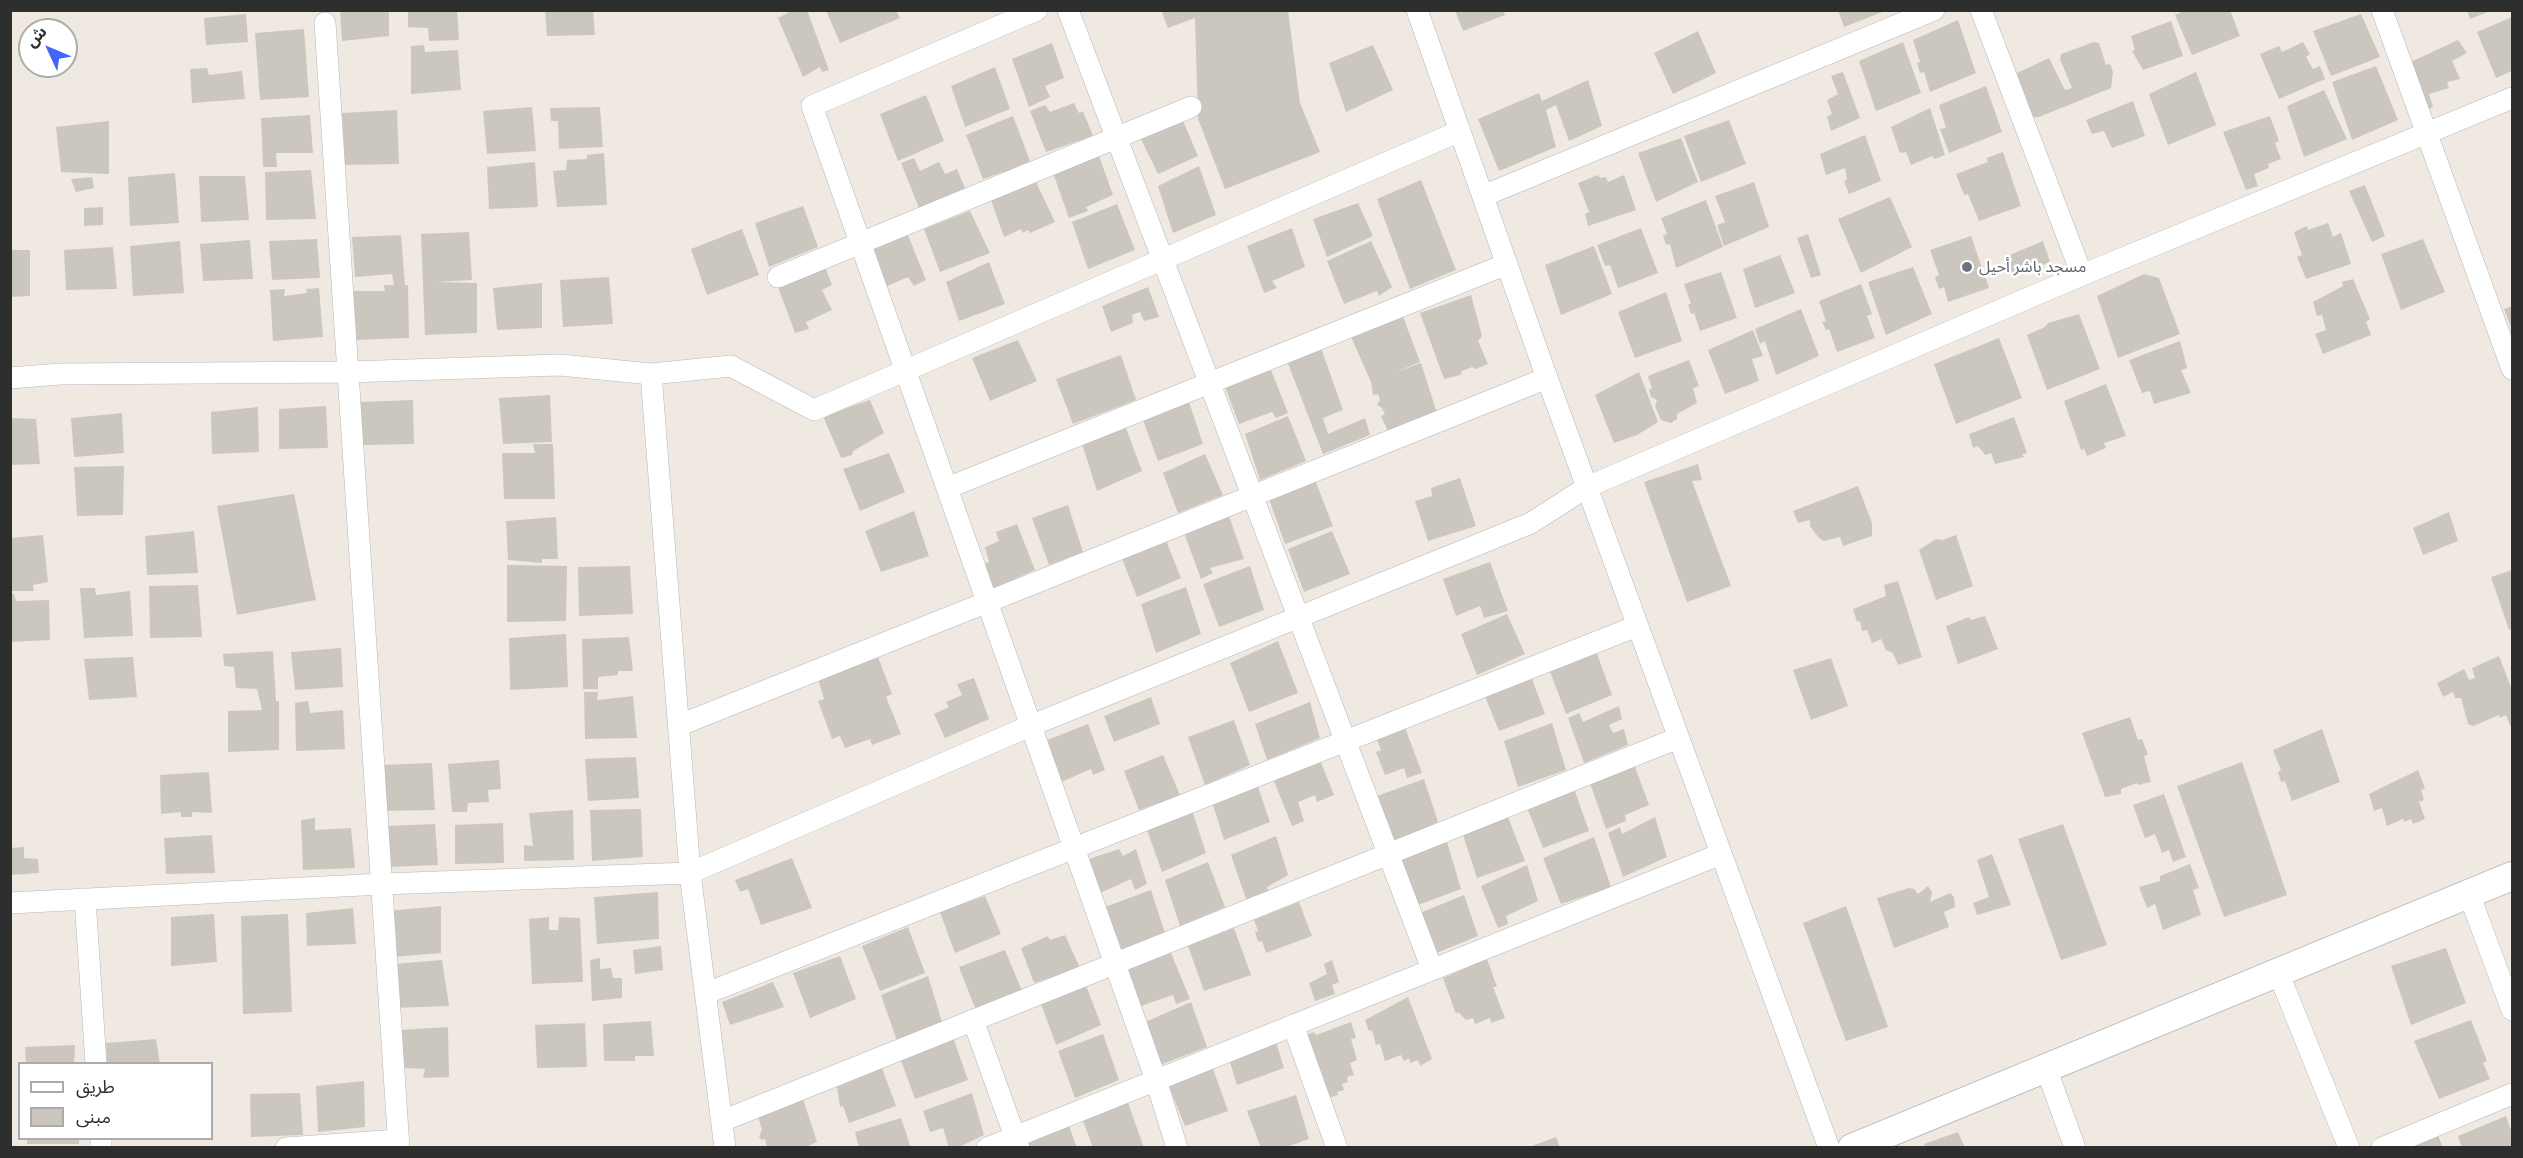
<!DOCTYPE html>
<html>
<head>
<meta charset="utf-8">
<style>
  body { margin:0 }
  #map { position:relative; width:2523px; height:1158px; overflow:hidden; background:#efe9e1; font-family:Figtree,"Noto Sans Arabic",sans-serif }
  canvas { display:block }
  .frame { position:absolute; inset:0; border:12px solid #2e2e2e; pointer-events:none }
  .legend { position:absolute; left:18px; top:1062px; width:195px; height:78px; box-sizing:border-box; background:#fff; border:2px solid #ababab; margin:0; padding:8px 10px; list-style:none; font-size:18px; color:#2e2e2e }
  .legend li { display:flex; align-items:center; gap:12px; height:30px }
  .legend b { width:30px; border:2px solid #ababab }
  .north { position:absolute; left:18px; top:18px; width:60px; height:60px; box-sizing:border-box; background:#fff; border:2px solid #ababab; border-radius:50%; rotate:314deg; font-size:16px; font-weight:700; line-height:24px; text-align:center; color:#2e2e2e }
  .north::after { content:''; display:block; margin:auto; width:21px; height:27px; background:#4264fb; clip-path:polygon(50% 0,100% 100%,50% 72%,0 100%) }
</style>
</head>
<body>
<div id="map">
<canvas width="2523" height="1158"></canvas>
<div class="frame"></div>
<ul class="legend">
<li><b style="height:8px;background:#fff"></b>طريق</li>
<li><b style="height:16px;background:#cbc7bf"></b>مبنى</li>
</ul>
<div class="north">ش</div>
</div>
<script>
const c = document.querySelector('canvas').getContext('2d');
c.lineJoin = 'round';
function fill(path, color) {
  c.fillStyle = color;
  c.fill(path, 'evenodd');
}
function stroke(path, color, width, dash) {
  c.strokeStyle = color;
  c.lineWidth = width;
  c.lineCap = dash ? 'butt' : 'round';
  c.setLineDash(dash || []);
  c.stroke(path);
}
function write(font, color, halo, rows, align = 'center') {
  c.font = font + ' Figtree,"Noto Sans Arabic",sans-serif';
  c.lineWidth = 5;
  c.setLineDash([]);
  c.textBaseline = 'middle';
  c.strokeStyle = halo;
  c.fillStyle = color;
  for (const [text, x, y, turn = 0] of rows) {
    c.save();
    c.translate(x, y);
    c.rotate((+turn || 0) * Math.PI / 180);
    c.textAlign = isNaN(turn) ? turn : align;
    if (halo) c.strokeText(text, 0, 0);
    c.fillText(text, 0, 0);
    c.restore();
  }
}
const building = new Path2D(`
  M340 10H389V36L342 41Z
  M408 10H457L459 40 429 41 428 28 408 27Z
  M545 10H593L595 35 547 36Z
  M793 10H807L829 70 822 72 820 67 803 77 778 18Z
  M826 10H896L900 18 840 43Z
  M1161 10H1288L1300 103 1320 152 1225 189 1198 119 1195 18 1168 28Z
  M1455 10H1503L1505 15 1463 31Z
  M1838 10H1885V11L1844 27Z
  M2186 10H2230L2240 36 2192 55 2175 15Z
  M2467 10H2490V11L2470 19Z
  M246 14 248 42 206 45 204 18Z
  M2361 14 2380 57 2331 76 2313 31Z
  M2512 17V71L2496 78 2477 32Z
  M1958 20 1976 73 1930 92 1924 72 1920 73 1917 63 1920 62 1913 40Z
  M2171 21 2183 56 2143 70 2132 51 2135 50 2131 36Z
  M304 29 309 97 260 100 255 33Z
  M1698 31 1716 73 1673 94 1654 53Z
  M2458 40 2467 53 2452 61 2460 79 2447 82 2449 88 2429 94 2433 107 2421 112 2402 66Z
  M1903 42 1921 93 1876 111 1859 61Z
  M2094 42 2099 43 2106 65 2110 64 2113 72 2111 88 2039 117 2031 118 2015 74 2049 58 2065 90 2072 88 2060 59 2061 54Z
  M2303 42 2310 54 2306 57 2313 69 2320 66 2325 79 2279 99 2260 54 2279 46 2282 52Z
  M1052 43 1064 78 1045 86 1050 97 1029 107 1012 59Z
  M424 45 425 52 458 50 461 90 411 94V46Z
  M1373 45 1393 90 1346 112 1329 63Z
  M2376 66 2398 120 2352 140 2332 82Z
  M995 67 1010 109 965 127 951 86Z
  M207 68 209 75 242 71 245 99 192 103 190 69Z
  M1843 72 1860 118 1831 131 1827 117 1832 114 1827 100 1838 94 1831 76Z
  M2196 72 2216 125 2168 145 2149 94Z
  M1588 80 1602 126 1569 141 1556 105 1546 110 1556 147 1499 171 1478 119 1539 93 1542 101Z
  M1986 86 2002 132 1949 153 1940 129 1946 128 1939 105Z
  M2324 90 2347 139 2304 157 2287 106Z
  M926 95 944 141 898 161 880 114Z
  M2133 101 2145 136 2112 148 2104 131 2092 134 2086 120Z
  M1074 103 1079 113 1083 111 1093 136 1046 152 1030 111 1045 105 1050 112Z
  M532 107 536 151 487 154 483 111Z
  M600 107 603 147 559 149 558 121H551L550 108Z
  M1930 108 1945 155 1935 159 1932 156 1911 165 1906 152 1900 153 1891 127Z
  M397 110 399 164 345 165 342 113Z
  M310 115 313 153H276L277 167H263L261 118Z
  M1013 116 1030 161 1013 168 1014 173 1004 177 1003 172 983 179 966 135Z
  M2270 116 2279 141 2275 143 2281 159 2268 164 2269 168 2254 174 2258 186 2246 190 2223 132Z
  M1729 120 1746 164 1701 182 1684 136Z
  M109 121V174L61 172 56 127Z
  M1183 121 1198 156 1158 174 1140 137Z
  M1865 135 1881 181 1849 194 1844 181 1847 180 1845 168 1826 175 1820 154Z
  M1681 138 1698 182 1656 202 1638 153Z
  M2003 152 2021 206 1979 221 1968 194 1964 195 1956 174 1988 162 1987 158Z
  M604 153 607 205 557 207 553 171 566 170 567 160 587 159V155Z
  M1099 156 1113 195 1086 207 1088 211 1069 218 1053 173Z
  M914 158 920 171 939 162 945 174 957 169 965 188 919 208 901 163Z
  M535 162 538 207 489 209 487 167Z
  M1199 166 1216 215 1173 233 1158 186Z
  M311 170 316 219 266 220 265 172Z
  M175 173 179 223 130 226 128 177Z
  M1598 175 1600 178 1606 177 1608 182 1624 175 1636 210 1588 226 1585 214 1589 212 1578 183Z
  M199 176H245L249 220 201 222Z
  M92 177 94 188 76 192 71 179Z
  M1421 180 1456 270 1410 289 1377 199Z
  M1036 182 1055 222 1030 233 1028 230 1023 233 1021 229 1004 237 991 200Z
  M1754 182 1769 227 1724 246 1717 225 1725 222 1715 196Z
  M2365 185 2385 236 2372 242 2349 191Z
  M1890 197 1912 247 1861 273 1838 219Z
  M1706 200 1723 247 1676 268 1670 244 1666 245 1663 236 1667 234 1661 218Z
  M1358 203 1373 236 1327 257 1313 219Z
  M1117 204 1135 250 1088 269 1072 222Z
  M803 206 818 247 769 267 755 223Z
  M103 207V225L84 226V208Z
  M970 211 990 253 940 272 924 229Z
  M2328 223 2333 237 2341 233 2351 264 2306 279 2297 257 2302 255 2294 232 2307 226 2308 230Z
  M1292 228 1305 267 1272 281 1277 288 1264 293 1247 246Z
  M1641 228 1658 273 1618 288 1610 265 1605 266 1597 245Z
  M742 229 759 275 707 295 691 249Z
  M469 232 472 280 436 282 477 283V333L425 335 421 234Z
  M1808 234 1821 275 1811 278 1797 238Z
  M401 235 405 285H408L409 338 355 340 352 291H385L384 285H394L392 274 355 277 352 237Z
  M908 235 926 280 914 286 908 277 880 289 864 253Z
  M1971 236 1989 288 1948 302 1944 287 1939 289 1935 277 1939 275 1930 250Z
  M317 239 320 278 272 280 269 241Z
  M2423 239 2445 292 2401 310 2381 254Z
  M250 240 253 279 203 281 200 244Z
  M180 241 184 293 133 296 130 246Z
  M1371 241 1392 287 1379 296 1377 291 1344 304 1327 261Z
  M2043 241 2050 262 2012 277 2005 257Z
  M1594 246 1612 294 1561 315 1545 265Z
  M113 247 117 289 66 290 64 250Z
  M10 250H30V296L10 297Z
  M1780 255 1795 293 1755 308 1743 269Z
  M989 262 1005 304 959 321 946 282Z
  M825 267 832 285 822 290 832 310 806 322 809 329 795 333 778 287Z
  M1913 267 1932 314 1886 335 1868 282Z
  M1721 272 1737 318 1700 331 1694 313 1691 314 1688 304H1691L1684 284Z
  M2144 274 2159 278 2180 334 2118 358 2097 296Z
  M609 277 613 324 563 327 560 280Z
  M2353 279 2370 319 2366 322 2371 335 2323 354 2315 334 2326 330 2322 315 2317 316 2313 302 2343 286 2342 282Z
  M542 283V328L497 330 493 288Z
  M1861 284 1872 314 1867 316 1875 338 1837 352 1829 329 1826 330 1822 322 1826 321 1819 301Z
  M1148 287 1159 317 1144 321 1140 312 1132 315 1133 323 1111 332 1102 306Z
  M319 288 323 337 273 341 270 290 285 289 284 296 307 293 306 289Z
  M1666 292 1682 341 1635 358 1618 312Z
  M1471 295 1482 336 1478 341 1488 364 1476 369 1472 367 1462 371 1460 375 1444 379 1420 313Z
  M2512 306V330L2504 309Z
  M1801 309 1819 356 1776 375 1765 341 1760 344 1755 329Z
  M1402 314 1420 362 1394 373 1421 363 1437 413 1388 431 1381 416 1385 414 1382 408 1377 405 1380 400 1378 394 1373 395 1371 382 1351 337Z
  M2079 314 2100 369 2047 390 2027 335 2045 327 2048 323Z
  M1753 330 1763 356 1752 359 1759 381 1725 394 1708 350Z
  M1999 338 2022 398 1956 424 1934 364Z
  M1018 340 1037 381 990 401 972 358Z
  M2180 341 2187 368 2181 370 2191 393 2154 404 2150 391 2142 393 2129 360Z
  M1321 348 1343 410 1323 418 1328 434 1365 418 1370 435 1323 454 1287 361Z
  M1121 355 1136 400 1073 424 1056 379Z
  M1689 360 1699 386 1693 388 1697 403 1677 414V419L1671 423 1661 420 1655 406 1657 400 1651 397 1649 390 1652 388 1648 376Z
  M1271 370 1288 413 1276 418 1272 412 1239 424 1225 387Z
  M1639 372 1658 422 1637 435 1614 443 1595 395Z
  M2106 384 2126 436 2104 443 2106 448 2087 456 2084 449 2081 450 2064 401Z
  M550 395 552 442 503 444 499 398Z
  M413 400 414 444 363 445 360 402Z
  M870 400 884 433 853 451 852 455 841 458 823 416Z
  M1189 402 1203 444 1158 461 1143 420Z
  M326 406 328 448 279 449V409Z
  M258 407 259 452 212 454 211 412Z
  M122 413 124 453 74 457 71 418Z
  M1288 416 1306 461 1260 480 1245 434Z
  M2014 417 2027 453 2022 454 2024 457 1995 464 1991 453 1985 455 1978 446 1973 448 1969 434Z
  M10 418 36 419 40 464 10 465Z
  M1126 428 1142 471 1097 491 1082 444Z
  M533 444H553L555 499H504L502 453H535Z
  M889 453 905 492 860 511 843 469Z
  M1205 454 1223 495 1178 513 1163 473Z
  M1698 464 1702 480 1692 481 1731 586 1687 602 1644 482Z
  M124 466 123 515 77 516 74 467Z
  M1460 478 1476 526 1428 541 1415 501 1432 496 1431 488Z
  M1315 480 1333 526 1285 544 1269 499Z
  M1858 486 1872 523V536L1843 546 1840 537 1824 541 1819 538 1810 526V520L1798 523 1793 511Z
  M294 494 316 600 237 615 217 506Z
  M1068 505 1083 552 1049 565 1032 518Z
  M914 511 929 556 881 572 865 531Z
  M2449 512 2458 541 2423 555 2413 528Z
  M1229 516 1244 559 1210 568 1213 573 1201 579 1184 533Z
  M556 517 558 559H542V563L508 560 506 521Z
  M1017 524 1035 570 987 591 979 566 989 562 985 547 999 541 996 532Z
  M194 531 198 573 147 575 145 536Z
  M1332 531 1350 574 1304 592 1288 549Z
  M43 535 48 582 33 585 34 591H10V538Z
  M1956 535 1973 586 1936 600 1919 550 1936 539 1942 540Z
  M1165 538 1181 578 1137 597 1121 556Z
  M1490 562 1508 611 1484 618 1480 606 1456 616 1443 579Z
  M507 565 567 566 566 621 507 622Z
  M630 566 633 614 579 616 578 567Z
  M1250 566 1264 610 1219 627 1203 584Z
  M2512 570V628L2509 630 2491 577Z
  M1898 581 1922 657 1898 665 1893 653 1886 650 1881 639 1872 643 1867 630 1862 631 1860 621 1857 622 1853 609 1886 596 1884 585Z
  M198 585 202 637 150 638 149 586Z
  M1186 587 1201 634 1156 653 1141 604Z
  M80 588H95L96 595 130 591 133 636 84 638Z
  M10 594H14L16 601 49 600 50 640 10 642Z
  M1507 614 1525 654 1477 675 1461 634Z
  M1985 616 1998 649 1958 664 1946 626 1969 617 1971 620Z
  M566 634 568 687 510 690 509 638Z
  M629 637 633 671H618V675L598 677V689H583L582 639Z
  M1278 641 1298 693 1249 712 1230 663Z
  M341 648 343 687 295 690 291 652Z
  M273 651 276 701H279V750L228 752V711L262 710 257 689 236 688 234 667 224 666 223 654Z
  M1596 651 1612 695 1566 714 1549 669Z
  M2499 656 2512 690V725L2510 726 2506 715 2500 718 2499 715 2473 726 2468 724 2461 698H2455L2453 692 2443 697 2437 683 2464 669 2469 680 2475 678 2472 668Z
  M133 657 137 697 89 700 84 659Z
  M878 657 892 694 886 697 901 734 872 745 870 739 845 748 840 736 832 739 818 701 824 699 818 679Z
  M1831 658 1848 706 1811 720 1793 670Z
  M1531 676 1545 714 1499 731 1484 694Z
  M974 678 989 719 945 738 934 714 949 707 946 702 962 695 957 684Z
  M584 692H598L597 700 633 696 637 738 585 739Z
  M1151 697 1160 724 1114 742 1104 716Z
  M308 701 310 713 343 710 345 749 296 751 295 703Z
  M1310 702 1320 738 1267 760 1255 724Z
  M1619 706 1622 719 1609 725 1613 733 1624 729 1628 745 1584 763 1568 718 1579 713 1583 722Z
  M2130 717 2138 740 2142 739 2148 754 2144 756 2151 782 2138 785 2137 783 2121 789V794L2105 797 2082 733Z
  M1234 720 1250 765 1205 785 1188 737Z
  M1552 723 1566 770 1518 787 1504 741Z
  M1088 724 1105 770 1093 775 1091 769 1059 783 1042 742Z
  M1404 725 1422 773 1407 778 1404 768 1385 775 1376 752 1381 750 1376 737Z
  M2322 729 2340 782 2292 801 2285 781 2281 782 2278 772 2281 770 2273 750Z
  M1163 755 1180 795 1139 810 1124 771Z
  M636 757 639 798 588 801 585 759Z
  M499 760 501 789 488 790 489 802 468 803 467 812H452L448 764Z
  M1320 760 1334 795 1317 802 1315 795 1298 802 1304 821 1292 826 1274 781Z
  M2242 762 2287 895 2224 917 2177 786Z
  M432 763 435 810 385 811 382 765Z
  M1634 764 1649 805 1625 815 1626 821 1606 829 1590 783Z
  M2418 770 2425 788 2421 790 2424 800 2419 802 2425 819 2413 824 2411 819 2404 822 2403 819 2387 826 2382 808 2374 811 2369 794Z
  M209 772 212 813 192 812V817H181V812L161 814 160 775Z
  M1424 779 1438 822 1420 830 1422 832 1392 840 1377 796Z
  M1258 787 1270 822 1224 840 1213 805Z
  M1575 791 1589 831 1543 848 1528 810Z
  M2164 794 2186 857 2173 862 2169 850 2162 853 2155 834 2145 838 2133 805Z
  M641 809 643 857 592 861 590 810Z
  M573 810 574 860 524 861V845L533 846 529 813Z
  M1193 813 1206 853 1162 872 1147 830Z
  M1508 817 1525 861 1477 878 1463 835Z
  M1655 817 1667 857 1623 877 1608 833 1620 827 1622 834Z
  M315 818V830L351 828 355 868 303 870 301 820Z
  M503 823 504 863 455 864V825Z
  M435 824 438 865 388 867 385 826Z
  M2063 824 2107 945 2061 960 2018 839Z
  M212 835 215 873 166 874 164 838Z
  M1276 836 1288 875 1267 887 1268 891 1246 899 1231 855Z
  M1594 837 1611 887 1561 904 1543 858Z
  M1447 842 1461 889 1418 905 1400 859Z
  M24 847V858L38 859 39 873 10 875V848Z
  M1119 849 1123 856 1136 849 1147 884 1135 890 1131 879 1098 894 1086 860Z
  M1992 854 2011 905 1977 915 1973 903 1989 897 1977 860Z
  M792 858 812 908 761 925 748 889 740 892 735 880Z
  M1208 862 1225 907 1180 926 1165 880Z
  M2190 864 2199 888 2193 890 2201 915 2163 930 2155 904 2147 908 2139 887 2160 881V876Z
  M1527 865 1538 901 1506 916 1508 924 1498 928 1481 886Z
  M1928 886 1932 892 1930 902 1950 893 1954 897 1955 907 1944 912 1949 927 1894 948 1877 898 1909 888 1914 889 1918 894Z
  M1151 890 1165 933 1117 951 1102 908Z
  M658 892 659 939 597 944 594 897Z
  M1464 895 1478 936 1434 954 1420 913Z
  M985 896 1001 934 955 953 940 912Z
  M1299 902 1312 936 1266 953 1262 941 1258 942 1255 932 1258 931 1254 920Z
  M441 906V953L393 957 388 911Z
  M1846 906 1888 1027 1846 1041 1803 923Z
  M353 908 356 944 307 946 306 913Z
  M214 914 217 962 171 966V917Z
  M288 914 292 1012 243 1014 241 916Z
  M549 917V930H558L559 917 580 918 583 982 532 984 529 919Z
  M908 927 925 973 880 991 862 946Z
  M1234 928 1251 975 1204 991 1188 946Z
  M1065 935 1080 968 1053 981 1052 977 1034 983 1021 948 1048 936 1050 940Z
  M661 946 663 970 635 974 633 950Z
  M2446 948 2466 1003 2411 1025 2391 966Z
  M1005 950 1022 991 975 1008 959 967Z
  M1171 953 1190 999 1176 1004 1173 995 1138 1007 1124 969Z
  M840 956 856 999 810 1018 793 973Z
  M600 958V969L611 968 613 978H622V998L592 1001 590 960Z
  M1487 959 1497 987H1493L1505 1018 1491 1023 1490 1018 1475 1024 1473 1018 1466 1020 1458 1012 1456 1014 1443 978Z
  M442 960 449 1006 394 1008V964Z
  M1332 960 1339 982 1332 985 1335 994 1315 1001 1309 983 1327 974 1324 964Z
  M928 976 942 1022 897 1041 881 995Z
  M773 982 784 1007 730 1025 722 1002Z
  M1086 985 1101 1025 1056 1045 1041 1004Z
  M1408 997 1432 1059 1420 1066 1418 1060 1410 1063 1409 1058 1404 1061 1401 1055 1385 1061 1380 1044 1376 1045 1372 1030 1369 1031 1365 1020Z
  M1191 1002 1207 1047 1160 1065 1145 1022Z
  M2471 1020 2487 1061 2483 1063 2490 1079 2439 1099 2414 1041Z
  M651 1021 654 1056H635V1061H604L603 1024Z
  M1351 1022 1356 1038 1351 1039 1357 1060 1350 1063 1354 1075 1347 1077 1348 1082 1342 1084 1344 1090 1337 1092 1338 1095 1324 1099 1301 1037 1314 1032 1316 1035Z
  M585 1023 587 1067 537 1068 535 1025Z
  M448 1027 449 1077 423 1078 425 1069 405 1068 400 1030Z
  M1103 1034 1119 1080 1075 1098 1058 1051Z
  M953 1037 968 1080 915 1099 900 1058Z
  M156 1039 160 1064H107L106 1043Z
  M1276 1042 1284 1068 1237 1085 1229 1059Z
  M75 1045 74 1064H26L25 1047Z
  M1212 1066 1228 1111 1185 1126 1168 1084Z
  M882 1068 896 1106 849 1123 843 1106 840 1107 837 1087Z
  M364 1081 365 1127 318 1132 316 1086Z
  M300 1093 303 1135 251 1137 250 1094Z
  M972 1093 984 1135 957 1148H949L943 1128 930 1132 923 1111Z
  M1296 1095 1309 1139 1284 1148H1261L1247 1111Z
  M803 1099 817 1142 803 1148H767L765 1139 762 1140 759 1137 762 1130 758 1117Z
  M1127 1100 1144 1148H1093L1082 1118Z
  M2506 1116 2512 1133V1148H2462L2458 1136Z
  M901 1118 911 1148H859L855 1132Z
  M1068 1123 1077 1148H1025L1023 1142Z
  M1958 1132 1965 1148H1926L1924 1144Z
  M2438 1135 2443 1148H2406Z
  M1556 1137 1560 1148H1529V1147Z
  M27 1138H79V1144H27Z`);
const street = new Path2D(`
  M1037 10 812 106 1156 1080 1177 1148
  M1068 10 1432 969
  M1417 10 1547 378 1829 1148
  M1981 10 2082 275
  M2382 10 2512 369
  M325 23 399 1148
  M1483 196 1934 10
  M778 277 1191 107
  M651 374 690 873 725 1148
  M10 378 60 374 348 372 560 365 651 374 731 366 814 410 1460 131
  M947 488 1507 264
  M680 725 1547 378
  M2469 894 2512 1010
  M85 899 96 1064
  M10 903 382 884 690 873 1030 726 1531 523 1587 487 2082 275 2512 98
  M2278 972 2349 1148
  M707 993 1637 626
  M973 1020 1019 1148
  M1293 1025 1337 1148
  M2046 1068 2075 1148
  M722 1121 1678 738
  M101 1138V1148
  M286 1148 398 1140
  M987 1148 1721 854
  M2382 1148 2512 1094`);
const secondary = new Path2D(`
  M1852 1148 2512 876`);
const markers = [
  [1967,267,6,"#6b7280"]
];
const worshipNames = [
  ["مسجد باشر أحيل",1979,267]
];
fill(building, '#cbc7bf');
stroke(street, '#b4b7c1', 22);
stroke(secondary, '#b4b7c1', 30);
stroke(street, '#fff', 21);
stroke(secondary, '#fff', 28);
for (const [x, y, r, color] of markers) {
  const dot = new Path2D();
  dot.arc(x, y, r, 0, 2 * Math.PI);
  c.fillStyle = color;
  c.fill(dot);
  stroke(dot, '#fff', 2);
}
write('16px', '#5b616d', '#fff', worshipNames, 'left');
</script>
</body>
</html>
